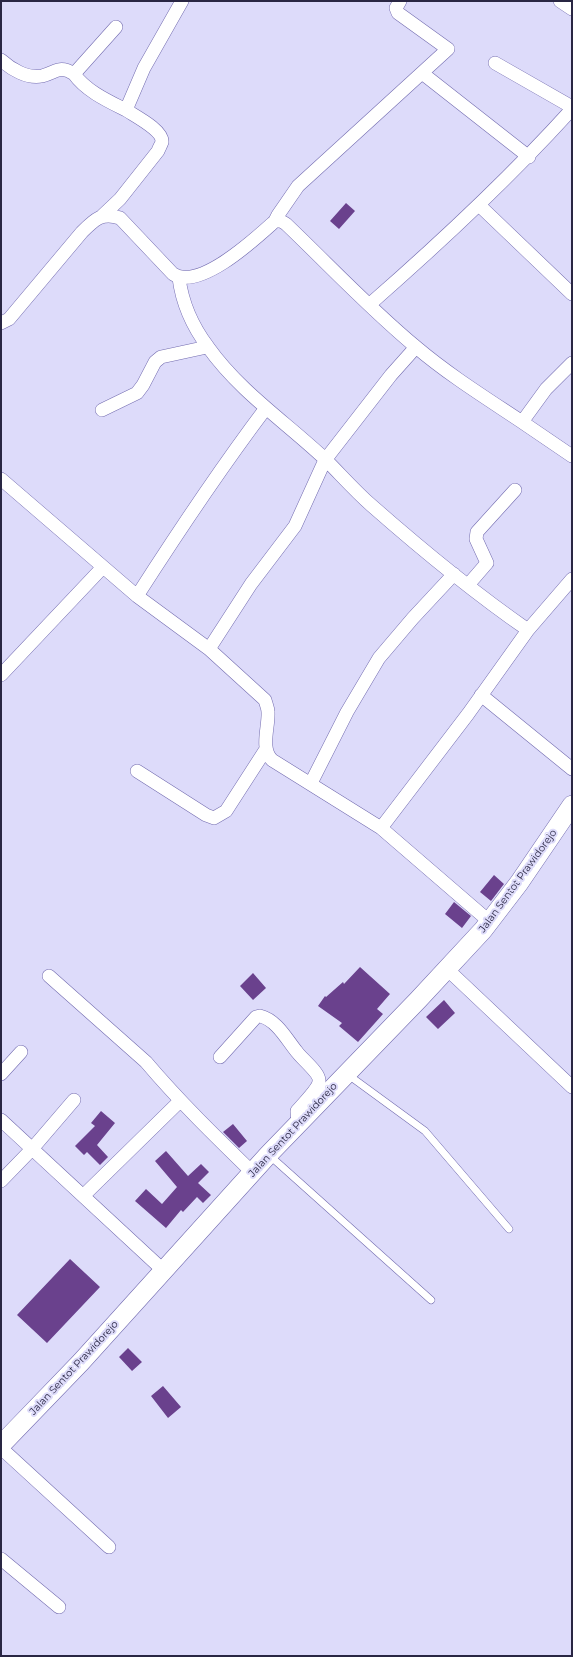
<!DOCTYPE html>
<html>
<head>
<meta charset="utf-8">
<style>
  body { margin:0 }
  #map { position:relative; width:573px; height:1657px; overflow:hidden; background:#dddbfa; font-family:Montserrat,sans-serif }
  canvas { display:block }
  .frame { position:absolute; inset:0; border:2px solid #292643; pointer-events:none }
</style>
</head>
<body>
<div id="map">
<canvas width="573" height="1657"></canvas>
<div class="frame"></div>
</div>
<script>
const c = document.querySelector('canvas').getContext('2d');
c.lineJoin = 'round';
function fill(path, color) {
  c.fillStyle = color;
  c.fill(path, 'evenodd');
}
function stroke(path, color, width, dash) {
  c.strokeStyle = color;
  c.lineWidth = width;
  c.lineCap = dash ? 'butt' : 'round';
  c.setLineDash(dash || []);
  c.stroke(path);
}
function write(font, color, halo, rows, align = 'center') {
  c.font = font + ' Montserrat,sans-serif';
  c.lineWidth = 4;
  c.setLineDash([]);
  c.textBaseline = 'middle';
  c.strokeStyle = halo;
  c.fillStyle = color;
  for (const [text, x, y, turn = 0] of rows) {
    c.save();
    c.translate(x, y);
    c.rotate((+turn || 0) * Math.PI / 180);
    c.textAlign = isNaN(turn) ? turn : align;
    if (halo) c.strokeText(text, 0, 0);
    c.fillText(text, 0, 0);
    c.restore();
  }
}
const building = new Path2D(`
  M346 203 355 211 339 229 330 221Z
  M494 875 504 884 491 901 480 892Z
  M454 902 471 916 462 928 445 914Z
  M360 967 390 994 377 1009 383 1014 358 1042 339 1026 342 1023 318 1006 325 996 326 997 343 982 344 984Z
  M253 973 266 988 253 1000 240 986Z
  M444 1000 455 1013 438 1029 426 1017Z
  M101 1111 115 1123 97 1145 108 1157 100 1165 87 1152 84 1155 75 1146 95 1126 91 1123Z
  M233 1124 247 1141 239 1148 223 1132Z
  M166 1151 188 1176 201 1164 209 1172 198 1183 211 1195 203 1203 197 1197 183 1212 181 1210 166 1228 135 1201 146 1189 162 1204 177 1187 155 1161Z
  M70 1259 100 1287 47 1343 17 1315Z
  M128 1348 142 1362 132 1371 119 1357Z
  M163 1386 181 1407 168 1418 151 1396Z`);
const service = new Path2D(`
  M347 1074 425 1131 509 1229
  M269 1155 431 1300`);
const minor = new Path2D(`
  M560 1 572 9
  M116 27 74 74C86 91 108 101 126 110
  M1 60C11 69 27 79 42 76 57 72 59 65 74 74
  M495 63 572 107
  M422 73 529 157
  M480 206 572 294
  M102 216 120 199 158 151C159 148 161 145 162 142 163 130 135 116 126 110L144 68 182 1
  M275 221 278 215 298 186 448 49 398 13 396 8 400 1
  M179 278C182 302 193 327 208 347 240 392 287 423 326 460 341 475 355 491 371 505 421 549 473 592 528 630L468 714 381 828
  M369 305C441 242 508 180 572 109
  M1 323 9 319 82 232C95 219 102 212 120 218L173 274C200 291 256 238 275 221H281L286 224C329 265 370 309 416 347 449 375 486 398 522 422L546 389 572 363
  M102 410 137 393 143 385 155 362 161 357 207 347
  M522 422 572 456
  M1 479 137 596 209 649 265 700C266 704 268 708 268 712 269 727 260 748 272 760L381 828 490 922
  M468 585 487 563 476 539 477 532 515 490
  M137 596C178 532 220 469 266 408
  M528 630 572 579
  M209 649 251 584 295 526 325 460 391 375 416 347
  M1 675 103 567
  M481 695 572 769
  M137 771 206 815 214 818 226 811 266 749
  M311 783 347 712 379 658 413 618 454 574
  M447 969 572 1087
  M49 976 146 1062C179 1101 216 1137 253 1173
  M220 1057 256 1017 260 1016C277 1020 287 1040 297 1052 302 1059 320 1073 319 1081 319 1088 302 1105 297 1111L298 1124
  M1 1074 21 1052
  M1 1120 164 1271
  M1 1181 32 1149 74 1100
  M83 1196 180 1101
  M1 1448 109 1547
  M1 1559 59 1607`);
const secondary = new Path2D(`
  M1 1445 81 1362 268 1155 418 1000 483 930 519 883 572 805`);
const streetNames = [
  ["Jalan Sentot Prawidorejo",518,881,-54],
  ["Jalan Sentot Prawidorejo",293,1130,-47],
  ["Jalan Sentot Prawidorejo",74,1368,-47]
];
fill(building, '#6a418d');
stroke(service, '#726baf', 8);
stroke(minor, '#726baf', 14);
stroke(secondary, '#726baf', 20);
stroke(service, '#fff', 7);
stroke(minor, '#fff', 13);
stroke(secondary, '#fff', 19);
write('10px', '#292643', '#dddbfa', streetNames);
</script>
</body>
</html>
